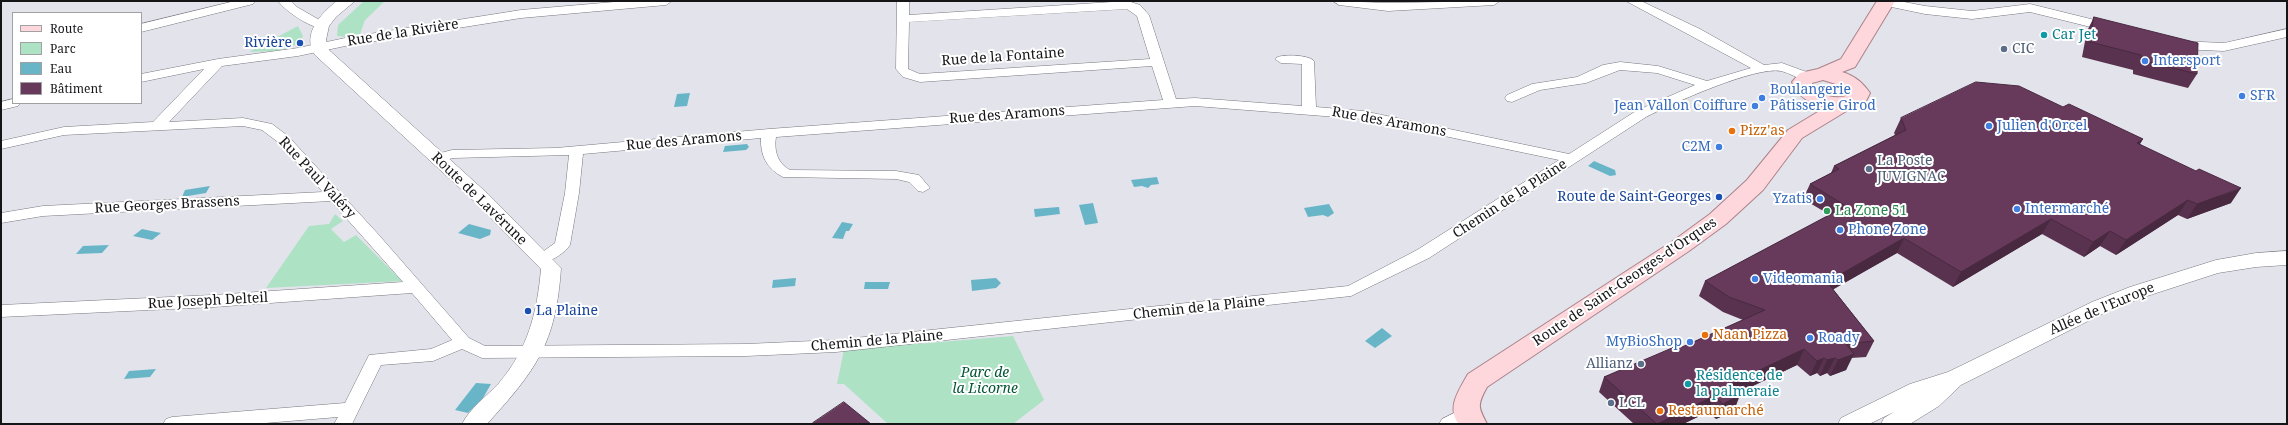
<!DOCTYPE html>
<html>
<head>
<meta charset="utf-8">
<style>
  body { margin:0 }
  #map { position:relative; width:2288px; height:425px; overflow:hidden; background:#e3e3ec; font-family:"Noto Serif",serif }
  canvas { display:block }
  .frame { position:absolute; inset:0; border:2px solid #151518; pointer-events:none }
  .legend { position:absolute; left:12px; top:12px; width:130px; height:92px; box-sizing:border-box; background:#fff; border:1px solid #a1a1a3; margin:0; padding:5px 7px; list-style:none; font-size:12px; color:#151518 }
  .legend li { display:flex; align-items:center; gap:8px; height:20px }
  .legend b { width:20px; border:1px solid #a1a1a3 }
</style>
</head>
<body>
<div id="map">
<canvas width="2288" height="425"></canvas>
<div class="frame"></div>
<ul class="legend">
<li><b style="height:5px;background:#fdd7dc"></b>Route</li>
<li><b style="height:11px;background:#ade2c4"></b>Parc</li>
<li><b style="height:11px;background:#69b5c8"></b>Eau</li>
<li><b style="height:11px;background:#673a5c"></b>Bâtiment</li>
</ul>
</div>
<script>
const c = document.querySelector('canvas').getContext('2d');
c.lineJoin = 'round';
function fill(path, color) {
  c.fillStyle = color;
  c.fill(path, 'evenodd');
}
function stroke(path, color, width, dash) {
  c.strokeStyle = color;
  c.lineWidth = width;
  c.lineCap = dash ? 'butt' : 'round';
  c.setLineDash(dash || []);
  c.stroke(path);
}
function write(font, color, halo, rows, align = 'center') {
  c.font = font + ' "Noto Serif",serif';
  c.lineWidth = 4;
  c.setLineDash([]);
  c.textBaseline = 'middle';
  c.strokeStyle = halo;
  c.fillStyle = color;
  for (const [text, x, y, turn = 0] of rows) {
    c.save();
    c.translate(x, y);
    c.rotate((+turn || 0) * Math.PI / 180);
    c.textAlign = isNaN(turn) ? turn : align;
    if (halo) c.strokeText(text, 0, 0);
    c.fillText(text, 0, 0);
    c.restore();
  }
}
const green = new Path2D(`
  M364 1H385L365 20 360 34 346 37 337 36 338 25Z
  M298 26 303 36C296 53 266 51 249 52Z
  M335 214 343 221 331 229 344 242 356 235 402 281 266 288 309 226 329 224Z
  M1013 336 1044 400 1013 424H888L844 384H837L844 350Z`);
const water = new Path2D(`
  M690 93 687 106 674 107 677 94Z
  M747 144 749 147 746 150 723 152 725 146Z
  M1594 161 1615 170 1616 175 1610 176 1588 166Z
  M1157 177 1159 184 1151 185 1148 188 1142 186 1134 187 1131 180Z
  M210 186 206 193 182 197 185 190Z
  M1093 203 1098 223 1085 225 1079 205Z
  M1329 204 1334 213 1328 217 1323 215 1308 217 1304 208Z
  M1059 207 1060 214 1035 217 1034 209Z
  M842 222 853 224 849 231H846L843 239 832 238Z
  M469 224 491 230 490 235 480 239 458 233Z
  M142 229 161 233 152 240 133 236Z
  M109 245 102 253 76 254 83 246Z
  M796 278 795 286 772 288 773 280Z
  M996 278 1001 283 996 288 972 291 971 280Z
  M865 282H890L888 289H864Z
  M1382 328 1392 336 1375 348 1365 341Z
  M156 369 150 377 124 379 129 371Z
  M476 383 491 384 483 398 468 413 455 410Z`);
const minor = new Path2D(`
  M235 1H255L253 4 141 32V24Z
  M278 1H291L297 7 328 25 326 28C314 31 285 11 278 1Z
  M626 1H672L666 5 521 18 350 45 298 56 222 66 169 122 243 118 272 124 288 136 378 234 469 338 485 346 746 344 836 340 1348 286 1417 250 1559 160 1363 119 1195 106 776 137C774 150 777 163 790 170L896 171 919 175 930 188 923 192 918 191 909 182 896 179 783 177C767 169 760 155 761 138L583 154 579 193 570 245C564 254 547 265 536 262L534 258 555 243 565 193 569 155 453 158 438 162 431 158 433 155 452 150 556 148 769 129 1163 100 1152 66 920 82 903 77 896 69 897 1H909V15L1128 1 1140 5 1149 15 1176 99 1195 98 1302 106V64L1281 63 1275 59C1279 53 1310 55 1314 61L1316 107 1363 111 1569 154 1636 111 1695 85 1657 73 1620 70 1586 83 1540 90 1512 102 1507 101 1505 98 1507 95 1532 84 1577 77 1603 65 1620 62 1658 66 1707 81 1751 68 1626 1H1641L1700 29 1764 65 1782 63 1812 74 1814 77 1807 81C1798 79 1790 73 1781 71 1755 66 1671 104 1646 117L1429 258 1351 296 836 352 746 356 482 358 462 349 433 361 381 365 352 424H334L338 417 253 424H163L166 419 172 417 345 403 369 355 431 349 452 340 412 293 213 307 1 317V305L213 295 403 282 331 201 43 216 1 223V213L43 206 323 192 278 142 262 130 243 126 64 135 1 149V141L64 127 153 122 204 69 141 82V74L218 59 298 48 350 37 521 10ZM1127 9 1137 16 1150 59 920 74 908 69 909 22Z
  M1333 1 1388 3 1500 1 1494 5 1388 11 1339 5Z
  M1881 1H1899L1925 6 1972 11 2030 4 2115 25 2117 28 2111 32 2030 12 1972 19 1925 14 1882 5Z
  M2287 29V37L2224 51 2179 49 2173 45 2179 41 2224 43Z
  M13 99V103H20L18 106 1 110V102Z
  M1466 407 1472 409 1475 414C1468 425 1452 424 1439 424L1442 419Z`);
const tertiary = new Path2D(`
  M337 1H355L336 17 329 26 326 40 329 50 488 194 561 268C556 344 536 370 487 424H462C470 408 487 396 499 383 528 349 537 313 541 269L475 202 315 55C301 35 321 13 337 1Z
  M2287 251V265L2256 267 2218 273 2144 297 2106 312 1961 385 1939 406 1910 424H1881L1884 418 1894 412 1869 424H1838L1841 418 1910 384 1948 372 2092 302 2130 287 2216 260 2256 253Z`);
const primary = new Path2D(`
  M1877 1H1895L1855 67 1842 72C1855 76 1862 82 1870 93L1866 101 1853 107 1802 138 1763 190 1726 224 1689 251 1487 387C1477 405 1478 407 1487 424H1459C1446 408 1459 390 1468 374L1673 241 1710 214 1747 180 1788 130 1826 107C1810 103 1798 98 1792 82L1800 73 1818 69 1841 59ZM1823 80 1842 86 1850 94C1839 101 1816 96 1812 83Z`);
const wall = new Path2D(`
  M1952 1H1967L1956 2Z
  M2094 17 2197 74 2188 88 2133 74V70L2082 57 2087 31Z
  M2063 107 2143 139 2140 144 2231 203 2187 219 2178 215 2116 255 2100 246 2084 257 2042 234 1953 287 1897 253 1833 289 1874 341 1866 357 1851 358 1846 370 1830 376 1827 373 1820 376 1817 373 1810 376 1797 365 1738 393 1734 411 1716 419 1708 412 1683 424H1634L1599 392 1604 377 1682 347 1743 320 1723 312 1699 296 1705 281 1830 215 1803 199 1810 184 1831 173 1834 166 1895 135 1894 133 1901 118Z`);
const shadedWall = new Path2D(`
  M2143 139 2134 153 2137 143Z
  M2241 188 2231 203 2187 219 2197 204Z
  M2188 200 2178 215 2116 255 2126 240Z
  M2051 219 2042 234 1953 287 1961 272Z
  M2110 231 2100 246 2084 257 2093 242Z
  M1904 238 1897 253 1820 297 1827 282Z
  M1804 349 1797 365 1721 401 1728 385Z
  M1854 354 1846 370 1830 376 1838 360Z
  M1824 358 1817 373 1810 376 1817 361Z
  M1835 358 1827 373 1820 376 1827 360Z
  M1740 395 1734 411 1716 419 1723 404Z
  M1714 396 1708 412 1683 424H1657Z`);
const building = new Path2D(`
  M2094 17 2198 43 2197 74 2141 60V55L2090 42Z
  M1976 82 2019 86 2063 107 2069 104 2143 139 2137 143 2196 171 2199 169 2241 188 2197 204 2188 200 2126 240 2110 231 2093 242 2051 219 1961 272 1904 238 1827 282 1874 341 1846 344 1854 354 1838 360 1835 358 1827 360 1824 358 1817 361 1804 349 1728 385 1740 395 1723 404 1714 396 1657 424 1604 377 1679 345 1682 347 1765 310 1729 297 1705 281 1846 206 1810 184 1839 169 1834 166 1906 130 1901 118Z
  M844 402 871 424H814L813 423Z`);
const markers = [
  [2044,35,4,"#0f9aa8"],
  [300,43,4,"#1a4fb4"],
  [2004,49,4,"#5c6f8a"],
  [2145,61,4,"#3f7fe0"],
  [2242,96,4,"#3f7fe0"],
  [1762,98,4,"#3f7fe0"],
  [1755,106,4,"#3f7fe0"],
  [1989,126,4,"#3f7fe0"],
  [1732,131,4,"#e8710a"],
  [1719,147,4,"#3f7fe0"],
  [1869,169,4,"#5c6f8a"],
  [1719,197,4,"#1a4fb4"],
  [1820,199,4,"#3f7fe0"],
  [2017,209,4,"#3f7fe0"],
  [1827,211,4,"#2e9e5b"],
  [1840,230,4,"#3f7fe0"],
  [1755,279,4,"#3f7fe0"],
  [528,311,4,"#1a4fb4"],
  [1705,335,4,"#e8710a"],
  [1810,338,4,"#3f7fe0"],
  [1690,342,4,"#3f7fe0"],
  [1641,364,4,"#5c6f8a"],
  [1688,384,4,"#0f9aa8"],
  [1611,403,4,"#5c6f8a"],
  [1660,411,4,"#e8710a"]
];
const streetNames = [
  ["Rue de la Rivière",403,33,-9],
  ["Rue de la Fontaine",1003,57,-4],
  ["Rue des Aramons",1007,115,-4],
  ["Rue des Aramons",1389,122,10],
  ["Rue des Aramons",684,141,-5],
  ["Rue Paul Valéry",317,178,47],
  ["Route de Lavérune",479,199,44],
  ["Chemin de la Plaine",1510,199,-33],
  ["Rue Georges Brassens",167,205,-3],
  ["Route de Saint-Georges-d'Orques",1625,282,-34],
  ["Rue Joseph Delteil",208,301,-3],
  ["Chemin de la Plaine",1199,308,-6],
  ["Allée de l'Europe",2102,309,-23],
  ["Chemin de la Plaine",877,341,-5]
];
const cultureNames = [
  ["Car Jet",2052,35],
  ["Résidence de",1696,376],
  ["la palmeraie",1696,392]
];
const transitNames = [
  ["Rivière",292,43],
  ["Route de Saint-Georges",1711,197],
  ["La Plaine",536,311,"left"]
];
const serviceNames = [
  ["CIC",2012,49],
  ["La Poste",1877,161],
  ["JUVIGNAC",1877,177],
  ["Allianz",1633,364,"right"],
  ["LCL",1619,403]
];
const shopNames = [
  ["Intersport",2153,61],
  ["Boulangerie",1770,90],
  ["Pâtisserie Girod",1770,106],
  ["SFR",2250,96],
  ["Jean Vallon Coiffure",1747,106,"right"],
  ["Julien d'Orcel",1997,126],
  ["C2M",1711,147,"right"],
  ["Yzatis",1812,199,"right"],
  ["Intermarché",2025,209],
  ["Phone Zone",1848,230],
  ["Videomania",1763,279],
  ["Roady",1818,338],
  ["MyBioShop",1682,342,"right"]
];
const foodNames = [
  ["Pizz'as",1740,131],
  ["Naan Pizza",1713,335],
  ["Restaumarché",1668,411]
];
const leisureNames = [
  ["La Zone 51",1835,211]
];
const parkNames = [
  ["Parc de",985,373],
  ["la Licorne",985,389]
];
fill(green, '#ade2c4');
fill(water, '#69b5c8');
stroke(minor, '#77777f', 1);
stroke(tertiary, '#77777f', 1);
stroke(primary, '#aa8288', 2);
fill(minor, '#fff');
fill(tertiary, '#fff');
fill(primary, '#fdd7dc');
fill(wall, '#59324f');
fill(shadedWall, '#482940');
fill(building, '#673a5c');
stroke(building, '#482940', 1);
for (const [x, y, r, color] of markers) {
  const dot = new Path2D();
  dot.arc(x, y, r, 0, 2 * Math.PI);
  c.fillStyle = color;
  c.fill(dot);
  stroke(dot, '#fff', 1.5);
}
write('14px', '#151518', '#fff', streetNames);
write('14px', '#0d838f', '#fff', cultureNames, 'left');
write('14px', '#164399', '#fff', transitNames, 'right');
write('14px', '#4e5e75', '#fff', serviceNames, 'left');
write('14px', '#366cbe', '#fff', shopNames, 'left');
write('14px', '#c56008', '#fff', foodNames, 'left');
write('14px', '#27864d', '#fff', leisureNames, 'left');
write('italic 14px', '#035536', '#fff', parkNames);
</script>
</body>
</html>
